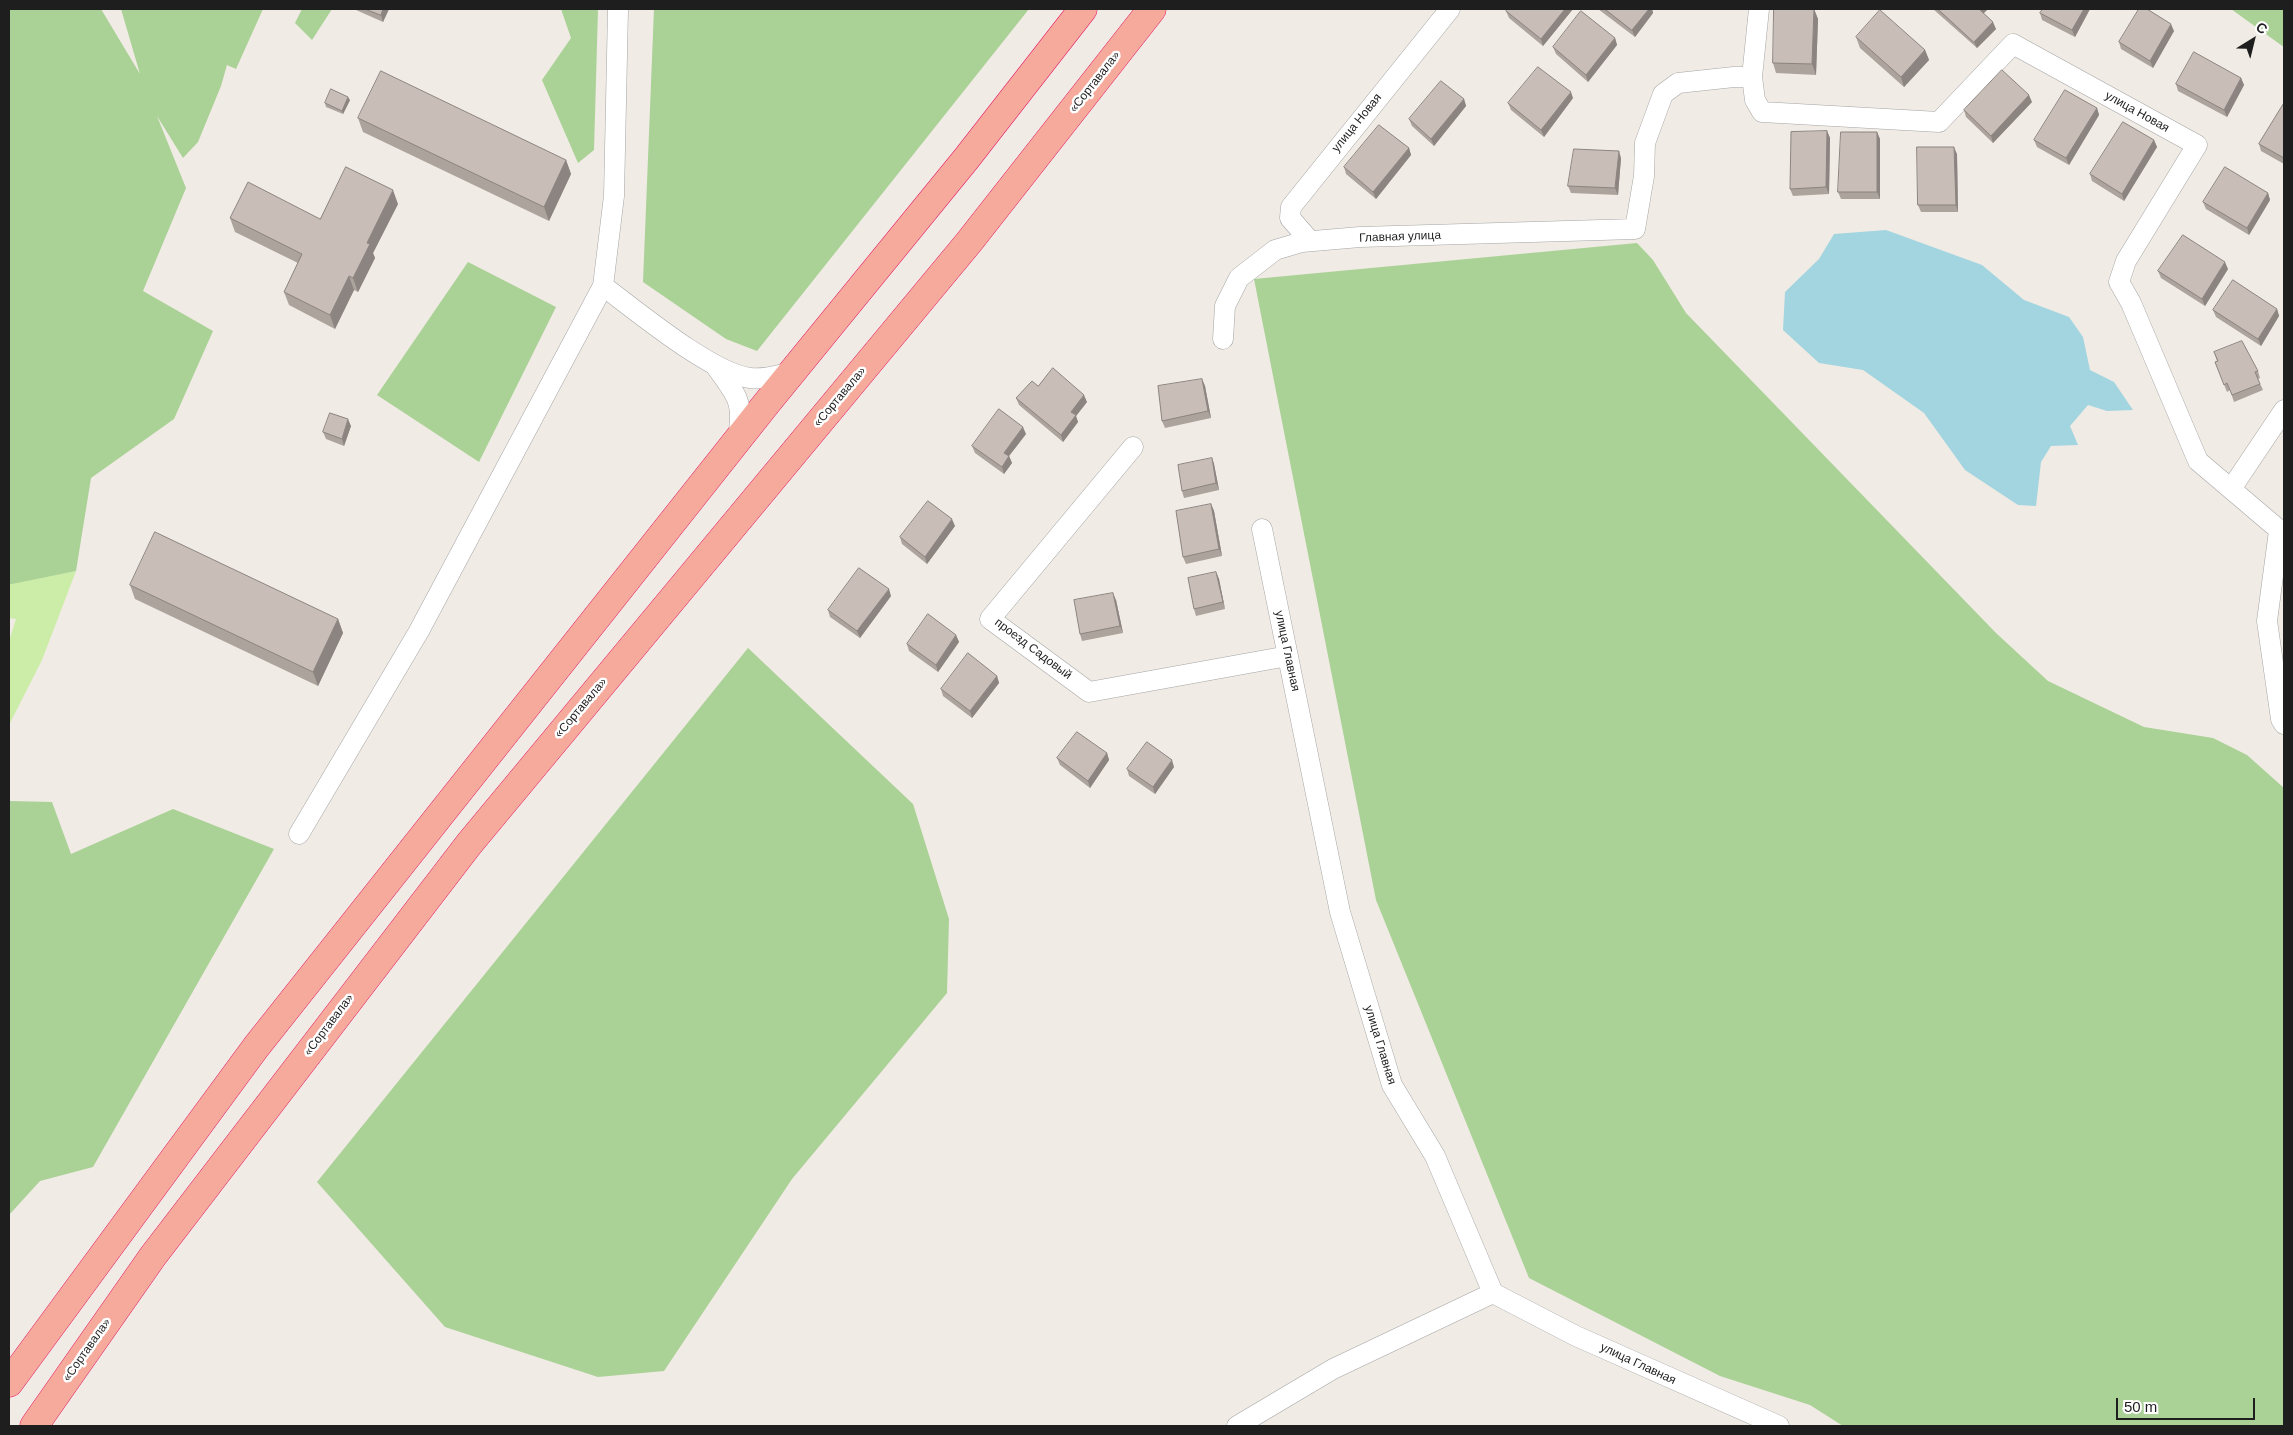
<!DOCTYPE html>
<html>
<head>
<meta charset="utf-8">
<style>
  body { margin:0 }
  #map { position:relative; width:2293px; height:1435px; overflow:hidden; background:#f0ebe4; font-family:Arial,sans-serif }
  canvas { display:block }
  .frame { position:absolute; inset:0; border:10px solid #1e1e1e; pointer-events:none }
  .north { position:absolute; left:2228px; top:15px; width:50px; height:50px; -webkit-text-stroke:4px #fff; paint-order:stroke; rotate:36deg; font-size:14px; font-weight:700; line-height:20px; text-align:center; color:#1e1e1e }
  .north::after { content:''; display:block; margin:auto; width:18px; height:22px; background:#1e1e1e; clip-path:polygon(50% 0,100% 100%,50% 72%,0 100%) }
  .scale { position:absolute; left:2116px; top:1398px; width:139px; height:22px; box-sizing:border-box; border:2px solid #1e1e1e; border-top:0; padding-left:6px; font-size:15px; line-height:18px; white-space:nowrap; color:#1e1e1e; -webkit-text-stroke:4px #fff; paint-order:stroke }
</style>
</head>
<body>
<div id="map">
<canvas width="2293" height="1435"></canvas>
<div class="frame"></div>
<div class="north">С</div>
<div class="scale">50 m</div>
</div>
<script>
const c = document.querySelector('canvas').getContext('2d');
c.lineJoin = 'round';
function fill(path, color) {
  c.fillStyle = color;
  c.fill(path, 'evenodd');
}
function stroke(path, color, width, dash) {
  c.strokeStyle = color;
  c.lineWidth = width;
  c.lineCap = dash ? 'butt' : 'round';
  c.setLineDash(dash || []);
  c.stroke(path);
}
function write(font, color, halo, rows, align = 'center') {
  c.font = font + ' Arial,sans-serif';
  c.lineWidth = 5;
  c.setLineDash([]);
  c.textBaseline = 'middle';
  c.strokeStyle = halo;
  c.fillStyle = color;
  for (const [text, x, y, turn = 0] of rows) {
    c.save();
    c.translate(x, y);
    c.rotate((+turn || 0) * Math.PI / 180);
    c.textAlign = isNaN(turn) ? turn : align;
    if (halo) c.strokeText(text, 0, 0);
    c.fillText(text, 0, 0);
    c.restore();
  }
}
const grass = new Path2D(`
  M76 571 42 660 9 725V641L16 619 9 618V584Z`);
const forest = new Path2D(`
  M9 9H101L140 74 121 9H263L236 69 227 65 221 86 198 142 183 158 157 116 186 188 143 291 213 331 174 419 91 478 76 571 12 584H9Z
  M302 9H332L312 40 295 23Z
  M561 9H598L594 150 578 163 542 80 571 38Z
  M654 9H1029L757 351 726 339 643 282Z
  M2231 9H2284V47L2281 45Z
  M1637 243 1653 260 1686 313 1996 633 2048 681 2144 727 2213 738 2247 755 2284 788V1426H1843L1810 1405 1720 1376 1529 1278 1376 900 1254 279Z
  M468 262 556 307 479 462 377 395Z
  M748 648 913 804 949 919 947 993 792 1179 664 1371 598 1377 445 1327 317 1182Z
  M9 801 52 802 71 854 173 809 274 849 93 1167 40 1181 9 1215Z`);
const water = new Path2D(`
  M1886 230 1982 265 2024 300 2069 317 2083 337 2090 370 2114 382 2133 410 2107 411 2088 405 2070 426 2078 445 2051 446 2041 462 2036 506 2018 505 1965 470 1924 413 1863 370 1819 363 1783 330 1785 292 1819 259 1834 234Z`);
const minor = new Path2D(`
  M1752 77 1755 100 1762 112 1939 122 2013 44 2197 145 2126 261 2119 282 2131 303 2198 461 2284 534
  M1310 241 1290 218 1291 207 1450 9
  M603 286C637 311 711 373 750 378 764 380 778 375 792 372
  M1223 339 1225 306 1239 278 1275 250 1302 242 1360 237 1635 229 1644 176 1645 143 1663 94 1678 83 1734 77H1752L1759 9
  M715 365C737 397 744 399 738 438
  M1133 447 990 619 1089 692 1288 656
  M2231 489 2284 410
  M1262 529 1340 912 1392 1085 1435 1156 1493 1293 1576 1336 1779 1426
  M2279 531 2267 621 2281 719 2284 724
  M299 834 419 631 603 286 614 196 618 9
  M1237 1426 1333 1369 1493 1293`);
const trunk = new Path2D(`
  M9 1383 256 1047 766 404 966 159 1083 9
  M34 1426 153 1256 469 844 969 242 1152 9`);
const wall = new Path2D(`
  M355 9H389L383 22 356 10Z
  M1573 9 1543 46 1509 18 1506 11Z
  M1598 9H1652L1653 13 1635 37Z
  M1814 9 1818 19 1816 75 1776 73 1773 63Z
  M1933 9H1988L1983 13 1996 29 1977 48Z
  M2090 9 2075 37 2042 20 2040 13Z
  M2174 31 2153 68 2121 49 2119 42Z
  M1856 37 1925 50 1929 60 1904 87 1860 48Z
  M1615 38 1617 45 1588 82 1556 54 1553 47Z
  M2241 78 2244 85 2227 117 2178 91 2176 84Z
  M1573 98 1544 137 1511 110 1508 103Z
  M1464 99 1466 106 1434 146 1412 126 1409 119Z
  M350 100 343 114 326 107 325 103Z
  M2032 102 1993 143 1966 117 1964 110Z
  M2284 103V164L2261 151 2259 144Z
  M2097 108 2099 115 2069 165 2037 147 2034 140Z
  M358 118 566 160 571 174 549 221 363 132Z
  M1827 131 1830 138 1829 194 1793 196 1790 189Z
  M1877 132 1880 139V199H1841L1838 192Z
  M2154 140 2157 147 2124 201 2092 181 2090 174Z
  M1409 148 1411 155 1376 199 1346 174 1344 167Z
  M1957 154 1958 212H1921L1918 205Z
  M1621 158 1618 195 1571 193 1568 186Z
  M2268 193 2270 200 2249 235 2206 209 2203 202Z
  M398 204 373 253 375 258 358 292 354 290 335 329 289 305 284 292 298 263 235 232 230 218 320 219Z
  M2228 269 2205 306 2161 278 2158 271Z
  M2277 309 2279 316 2261 346 2216 317 2213 310Z
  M2214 352 2258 371 2260 378 2258 379 2263 390 2234 402 2230 390 2227 392 2215 362 2217 361Z
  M1202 379 1205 386 1211 418 1165 428 1162 421Z
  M1038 386 1087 402 1076 416 1078 422 1063 442 1019 405 1016 398Z
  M351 426 344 446 326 439 323 432Z
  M1026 434 1009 456 1012 463 1004 474 975 453 972 446Z
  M1212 458 1214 464 1219 490 1184 498 1182 491Z
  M1211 504 1214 511 1222 556 1186 564 1183 557Z
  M955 526 927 564 902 544 900 537Z
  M1216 572 1219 579 1225 609 1196 616 1194 609Z
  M130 585 338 619 343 633 318 686 135 599Z
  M891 596 860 638 830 617 828 610Z
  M1116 600 1123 633 1082 641 1080 634Z
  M956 635 959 642 938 672 909 651 907 644Z
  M997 676 999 683 972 718 943 696 941 689Z
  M1107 753 1109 760 1090 788 1060 765 1057 758Z
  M1174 767 1155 794 1129 776 1127 769Z`);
const shadedWall = new Path2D(`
  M383 9H389L383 22 381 15Z
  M1565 9H1573L1543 46 1541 39Z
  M1649 9H1652L1653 13 1635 37 1632 30Z
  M1814 9 1818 19 1816 75 1812 64Z
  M1979 9H1988L1981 16Z
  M2084 9H2090L2075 37 2072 30Z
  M1993 22 1996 29 1977 48 1974 42Z
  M2171 24 2174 31 2153 68 2150 61Z
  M1615 38 1617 45 1588 82 1586 75Z
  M1925 50 1929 60 1904 87 1901 77Z
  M2241 78 2244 85 2227 117 2224 110Z
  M1571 92 1573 98 1544 137 1541 130Z
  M2029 95 2032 102 1993 143 1991 136Z
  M348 97 350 100 343 114 342 111Z
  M1464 99 1466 106 1434 146 1431 139Z
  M2097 108 2099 115 2069 165 2066 158Z
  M1827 131 1830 138 1829 194 1826 187Z
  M1877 132 1880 139V199L1877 192Z
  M2154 140 2157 147 2124 201 2122 194Z
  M1954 147 1957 154 1958 212 1956 205Z
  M1409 148 1411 155 1376 199 1373 192Z
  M1619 151 1621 158 1618 195 1615 188Z
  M566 160 571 174 549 221 544 207Z
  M393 190 398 204 373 253 375 258 358 292 353 278 367 243Z
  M2268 193 2270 200 2249 235 2247 228Z
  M2225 262 2228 269 2205 306 2202 299Z
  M349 276 354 290 335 329 330 315Z
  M2277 309 2279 316 2261 346 2258 339Z
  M1202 379 1205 386 1211 418 1208 411Z
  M1084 395 1087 402 1076 416 1078 422 1063 442 1061 435 1071 412Z
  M348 419 351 426 344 446 342 439Z
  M1023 427 1026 434 1009 456 1012 463 1004 474 1002 467 1004 453Z
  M1212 458 1214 464 1219 490 1216 483Z
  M1211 504 1214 511 1222 556 1219 549Z
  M952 519 955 526 927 564 925 557Z
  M1216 572 1219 579 1225 609 1223 602Z
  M889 589 891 596 860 638 857 631Z
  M1113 593 1116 600 1123 633 1120 626Z
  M338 619 343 633 318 686 313 672Z
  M956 635 959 642 938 672 936 665Z
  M997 676 999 683 972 718 970 711Z
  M1107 753 1109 760 1090 788 1088 781Z
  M1172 760 1174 767 1155 794 1153 787Z`);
const building = new Path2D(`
  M365 9H383L381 15Z
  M1508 9H1565L1541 39 1506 11Z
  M1605 9H1649L1632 30Z
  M1774 9H1814L1812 64 1773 63Z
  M1938 9H1979L1993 22 1974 42Z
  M2043 9H2084L2072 30 2040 13Z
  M2139 9H2147L2171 24 2150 61 2119 42Z
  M1880 10 1925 50 1901 77 1856 37Z
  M1581 11 1615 38 1586 75 1553 47Z
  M2194 52 2241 78 2224 110 2176 84Z
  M1538 67 1571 92 1541 130 1508 103Z
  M2002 70 2029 95 1991 136 1964 110Z
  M381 71 566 160 544 207 358 118Z
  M1441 81 1464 99 1431 139 1409 119Z
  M331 89 348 97 342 111 325 103Z
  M2065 90 2097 108 2066 158 2034 140Z
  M2284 103V158L2259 144Z
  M2123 122 2154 140 2122 194 2090 174Z
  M1379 125 1409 148 1373 192 1344 167Z
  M1827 131 1826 187 1790 189 1791 132Z
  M1841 132H1877V192H1838Z
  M1917 147H1954L1956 205H1918Z
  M1574 149 1619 151 1615 188 1568 186Z
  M346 167 393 190 367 243 370 244 353 278 349 276 330 315 284 292 302 254 230 218 248 182 320 219Z
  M2225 167 2268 193 2247 228 2203 202Z
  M2183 235 2225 262 2202 299 2158 271Z
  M2233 280 2277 309 2258 339 2213 310Z
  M2242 341 2258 371 2255 372 2260 384 2232 395 2227 383 2224 385 2215 362 2218 361 2214 352Z
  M1053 368 1084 395 1071 412 1076 415 1061 435 1016 398 1032 381 1038 386Z
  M1202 379 1208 411 1162 421 1158 386Z
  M999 409 1023 427 1004 453 1009 456 1002 467 972 446Z
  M330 413 348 419 342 439 323 432Z
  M1212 458 1216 483 1182 491 1178 465Z
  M928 501 952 519 925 557 900 537Z
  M1211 504 1219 549 1183 557 1176 511Z
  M155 532 338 619 313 672 130 585Z
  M859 568 889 589 857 631 828 610Z
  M1216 572 1223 602 1194 609 1188 578Z
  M1113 593 1120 626 1080 634 1074 600Z
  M928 614 956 635 936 665 907 644Z
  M968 653 997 676 970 711 941 689Z
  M1077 732 1107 753 1088 781 1057 758Z
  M1147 742 1172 760 1153 787 1127 769Z`);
const streetNames = [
  ["«Сортавала»",1095,82,-52],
  ["улица Новая",2137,112,29],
  ["улица Новая",1357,123,-51],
  ["Главная улица",1400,237,-2],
  ["«Сортавала»",840,397,-50],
  ["проезд Садовый",1033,649,37],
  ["улица Главная",1287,651,78],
  ["«Сортавала»",581,708,-50],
  ["«Сортавала»",329,1025,-53],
  ["улица Главная",1380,1045,73],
  ["«Сортавала»",87,1350,-55],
  ["улица Главная",1638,1364,25]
];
fill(grass, '#cceda7');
fill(forest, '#aad196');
fill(water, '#a2d5e0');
stroke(minor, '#a5a5a5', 21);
stroke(trunk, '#e31b69', 29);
stroke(minor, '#fff', 20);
stroke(trunk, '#f5aa9c', 28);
fill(wall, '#aca39d');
fill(shadedWall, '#8c8480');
fill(building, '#c8bdb7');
stroke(building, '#8c8480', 1);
write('12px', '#1e1e1e', '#fff', streetNames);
</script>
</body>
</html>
